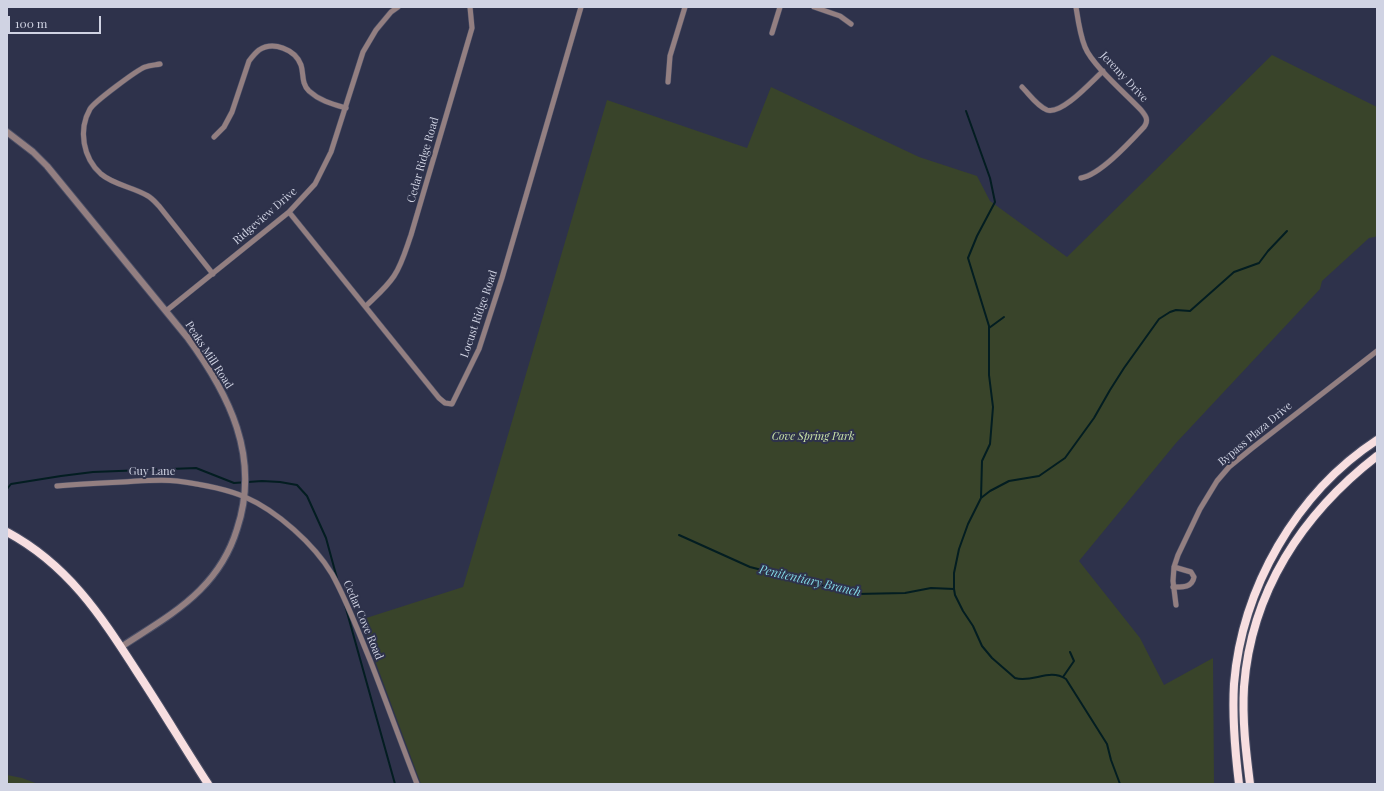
<!DOCTYPE html>
<html>
<head>
<meta charset="utf-8">
<style>
  body { margin:0 }
  #map { position:relative; width:1384px; height:791px; overflow:hidden; background:#2e324b; font-family:"Playfair Display",serif }
  canvas { display:block }
  .frame { position:absolute; inset:0; border:8px solid #d0d3e3; pointer-events:none }
  .scale { position:absolute; left:8px; top:16px; width:93px; height:18px; box-sizing:border-box; border:2px solid #d0d3e3; border-top:0; padding-left:5px; font-size:12px; line-height:14px; white-space:nowrap; color:#d0d3e3; -webkit-text-stroke:3px #2e324b; paint-order:stroke }
</style>
</head>
<body>
<div id="map">
<canvas width="1384" height="791"></canvas>
<div class="frame"></div>
<div class="scale">100 m</div>
</div>
<script>
const c = document.querySelector('canvas').getContext('2d');
c.lineJoin = 'round';
function fill(path, color) {
  c.fillStyle = color;
  c.fill(path, 'evenodd');
}
function stroke(path, color, width, dash) {
  c.strokeStyle = color;
  c.lineWidth = width;
  c.lineCap = dash ? 'butt' : 'round';
  c.setLineDash(dash || []);
  c.stroke(path);
}
function write(font, color, halo, rows, align = 'center') {
  c.font = font + ' "Playfair Display",serif';
  c.lineWidth = 4;
  c.setLineDash([]);
  c.textBaseline = 'middle';
  c.strokeStyle = halo;
  c.fillStyle = color;
  for (const [text, x, y, turn = 0] of rows) {
    c.save();
    c.translate(x, y);
    c.rotate((+turn || 0) * Math.PI / 180);
    c.textAlign = isNaN(turn) ? turn : align;
    if (halo) c.strokeText(text, 0, 0);
    c.fillText(text, 0, 0);
    c.restore();
  }
}
const green = new Path2D(`
  M1272 55 1377 107V235L1375 237 1369 238 1322 281 1320 289 1176 443 1079 561 1140 638 1164 685 1213 658 1214 784H421L360 620 463 587 607 100 747 148 771 87 919 157 977 176 990 201 1067 257Z
  M7 775 22 778 38 784H7Z`);
const stream = new Path2D(`
  M966 111 990 178 995 202 977 236 968 258 989 326V375L993 407 990 444 982 461 981 498 968 524 959 549 954 573V589L955 595 963 611 973 626 982 646 992 658 1015 678C1033 683 1049 668 1066 679L1107 744 1111 760 1120 784
  M989 328 1004 317
  M7 489 11 484 61 476 93 472 196 468 234 483 262 481 280 482 297 485 307 496 326 538 338 582
  M981 498 990 491 1009 481 1039 476 1065 458 1094 418 1110 390 1124 368 1159 319 1170 312 1176 310 1190 311 1234 272 1259 263 1268 251 1287 231
  M679 535 750 567 856 594 905 593 931 588 954 589
  M345 605 395 784
  M1063 677 1074 661 1070 652`);
const minor = new Path2D(`
  M814 7 840 16 851 24
  M1076 7C1078 20 1080 35 1085 47 1092 65 1127 95 1141 110 1146 116 1149 120 1144 127 1130 142 1100 175 1081 178
  M772 33 780 7
  M160 64C156 65 150 65 145 67 137 70 94 102 90 109 78 130 83 158 101 174 114 185 133 187 148 196 152 198 156 203 159 206L213 274
  M668 82 670 56 685 7
  M1022 87C1029 94 1037 106 1047 110 1062 115 1092 81 1103 71
  M214 137 224 127 232 112 249 61C252 57 255 53 259 50 273 41 295 49 301 65 304 74 301 83 309 91 320 101 332 104 346 108
  M289 212 439 398 445 403 452 404 479 349 502 278 581 7
  M366 306C375 297 386 288 394 276 402 264 406 249 411 235L472 28 470 7
  M166 311 289 212 315 184 331 152 363 52 376 30 391 12 398 7
  M57 486C79 484 101 483 123 482 141 481 160 479 177 481 200 484 224 488 245 497 277 511 314 544 332 574 347 601 358 631 370 660 386 701 401 743 417 784
  M1173 587C1182 587 1192 588 1194 577L1191 572 1174 567
  M1176 605 1173 581 1174 567 1178 555 1200 509 1217 481 1229 467 1251 449 1377 351`);
const tertiary = new Path2D(`
  M7 132 33 152 47 166 187 337C229 394 261 457 237 529 230 552 217 573 200 590 177 613 148 629 121 647`);
const trunk = new Path2D(`
  M7 532C72 567 104 621 143 681 165 715 186 750 208 784
  M1239 784C1235 751 1232 718 1234 684 1242 588 1296 493 1377 440
  M1250 784C1246 752 1242 720 1244 687 1251 592 1302 514 1377 456`);
const streetNames = [
  ["Jeremy Drive",1124,77,47],
  ["Cedar Ridge Road",423,160,-74],
  ["Ridgeview Drive",265,216,-41],
  ["Locust Ridge Road",479,314,-71],
  ["Peaks Mill Road",209,355,57],
  ["Bypass Plaza Drive",1255,434,-40],
  ["Guy Lane",152,472],
  ["Cedar Cove Road",363,620,67]
];
const parkNames = [
  ["Cove Spring Park",813,437]
];
const waterNames = [
  ["Penitentiary Branch",810,581,13]
];
fill(green, '#39442a');
stroke(stream, '#031d21', 2);
stroke(minor, '#4b4f66', 6);
stroke(tertiary, '#4b4f66', 8);
stroke(trunk, '#4b4f66', 10);
stroke(minor, '#937f81', 5);
stroke(tertiary, '#937f81', 6);
stroke(trunk, '#f7dee0', 8);
write('11px', '#d0d3e3', '#2e324b', streetNames);
write('italic 11px', '#cce6aa', '#2e324b', parkNames);
write('italic 12px', '#82d8e4', '#2e324b', waterNames);
</script>
</body>
</html>
